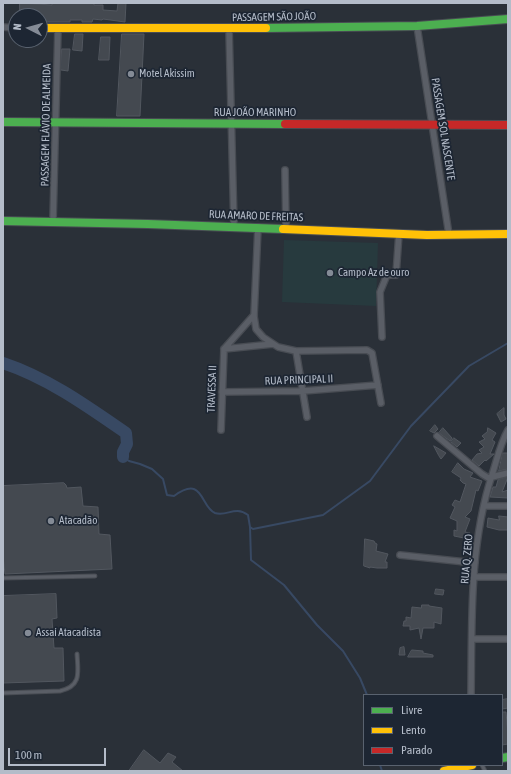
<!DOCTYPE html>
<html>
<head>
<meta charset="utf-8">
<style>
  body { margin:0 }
  #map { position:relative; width:511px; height:774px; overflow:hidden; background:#2a3038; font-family:"Asap Condensed",sans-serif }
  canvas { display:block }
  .frame { position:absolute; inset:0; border:4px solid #b4bcc9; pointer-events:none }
  .legend { position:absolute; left:363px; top:694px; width:140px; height:72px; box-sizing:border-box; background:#1d2633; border:1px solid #59626f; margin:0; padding:5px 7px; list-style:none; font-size:12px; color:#b4bcc9 }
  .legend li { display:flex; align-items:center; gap:8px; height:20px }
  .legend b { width:20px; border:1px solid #59626f }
  .north { position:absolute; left:8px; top:8px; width:40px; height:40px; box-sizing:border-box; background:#1d2633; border:1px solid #59626f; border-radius:50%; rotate:276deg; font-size:11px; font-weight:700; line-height:16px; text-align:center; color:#b4bcc9 }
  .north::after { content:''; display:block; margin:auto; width:14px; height:18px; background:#848b96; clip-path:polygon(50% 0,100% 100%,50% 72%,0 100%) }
  .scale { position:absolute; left:8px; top:748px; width:98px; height:18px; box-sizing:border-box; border:2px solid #b4bcc9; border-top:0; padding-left:5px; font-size:12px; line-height:14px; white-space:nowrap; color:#b4bcc9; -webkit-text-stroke:3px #1d2633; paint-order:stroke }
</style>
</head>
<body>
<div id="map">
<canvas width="511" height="774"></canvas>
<div class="frame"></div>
<ul class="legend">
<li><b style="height:5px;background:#4caf50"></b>Livre</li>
<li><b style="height:5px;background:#ffc107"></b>Lento</li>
<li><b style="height:5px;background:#c62828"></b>Parado</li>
</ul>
<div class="north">N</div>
<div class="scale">100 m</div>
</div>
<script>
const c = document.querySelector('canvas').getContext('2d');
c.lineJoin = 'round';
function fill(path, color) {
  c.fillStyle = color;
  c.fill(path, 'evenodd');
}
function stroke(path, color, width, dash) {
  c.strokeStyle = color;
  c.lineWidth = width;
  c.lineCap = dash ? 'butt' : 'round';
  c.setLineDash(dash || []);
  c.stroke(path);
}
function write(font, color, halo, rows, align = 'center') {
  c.font = font + ' "Asap Condensed",sans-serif';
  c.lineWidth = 3.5;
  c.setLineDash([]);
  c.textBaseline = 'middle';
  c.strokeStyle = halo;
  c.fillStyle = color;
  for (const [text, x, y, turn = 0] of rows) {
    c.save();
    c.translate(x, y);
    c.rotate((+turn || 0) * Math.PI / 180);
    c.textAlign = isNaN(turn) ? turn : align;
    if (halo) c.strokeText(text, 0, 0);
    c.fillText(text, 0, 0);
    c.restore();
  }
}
const green = new Path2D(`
  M284 240 378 243 376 306 282 302Z`);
const stream = new Path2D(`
  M123 457 129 461 140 464 152 469 163 479 167 495 174 496C204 474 200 507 215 513 227 517 235 505 248 515L250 527 253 529 323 515 370 481 411 426 469 366 508 343
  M250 527 251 560 284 585 317 625 343 651 360 678 367 695
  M380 765 382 771`);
const river = new Path2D(`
  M3 363C48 378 87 406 126 433L127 444 123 452V457`);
const building = new Path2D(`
  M20 3 52 5V3H94V5H103V10L117 11 118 3H126L125 22 103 19 102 20 93 19 92 22H82V20H70V22H40V16H36V12L20 11Z
  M75 34H83L82 51 73 50Z
  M122 34H144L140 116H117Z
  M101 37H110L109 60H99Z
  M62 49H70L68 71 61 70Z
  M504 408V415L506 419 501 422 497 414Z
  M435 425 438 429 434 433 430 431Z
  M443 428 452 438 450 441 439 433Z
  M488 428 496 433 492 440 495 442 490 454H494L486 461 485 460 479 466 472 460 477 454 482 453 479 450 484 447 479 442 485 439 482 436 487 432Z
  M454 438 461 443 457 447 451 442Z
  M434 446 446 453 441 459 439 456Z
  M503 453H508V469L499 471Z
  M458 463 464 469 473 473 470 477 482 481 478 491 476 490 471 511 465 517 470 519 465 532 470 533 469 539 454 536V530L457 531V521L450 518 455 507 452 505 455 500 460 502 466 484 463 483 460 480 461 478 452 472Z
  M508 477 502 492 508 490V498L490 497 493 487H496L498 480Z
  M64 483 66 485 67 488 81 487 83 506 98 507 99 534 110 535 112 569 5 574 3 556V486Z
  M499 516 508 517V530H499L487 527 488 518 499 520Z
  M365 539 374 541 375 543 377 544 376 551 388 554 385 562H387V568H377L370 567V568L364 566Z
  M436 589 444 590 443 595 435 594Z
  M56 594 57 618 52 619 54 648H63L64 681 3 683V596Z
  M422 605H429V606L442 608 441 624 434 622V628H423L421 639 419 628 410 630V626H403L404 621H406V617L411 618 412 607 421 608Z
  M404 647 405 655H399L400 648Z
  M412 650 423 651V653L433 655V657H408Z
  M508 699V708L502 709V700Z
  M502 712H506L508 734V744L502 745Z
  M144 750 160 763 168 753 176 757 172 762 183 771H129Z`);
const lane = new Path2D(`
  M3 578 95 576
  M3 693 60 691C82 686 78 672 77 654
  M482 765 485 771`);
const street = new Path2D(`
  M417 26 449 235
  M3 27 16 28
  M229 28 234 227
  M285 170 286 228
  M53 221 58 28
  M258 227 254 316 256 329 263 337 278 347 296 351 367 350 372 353 381 403
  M382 337 380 292 387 275H396L399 233
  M224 349 273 344
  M224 349 254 315
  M296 351 307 417
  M222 392 303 391 378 385
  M221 430 224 349
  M437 436 482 474 490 479
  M492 477 508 473
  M485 506H508
  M400 555 475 563
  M474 577H508
  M472 639H508
  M471 695C472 622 469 546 492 475 497 460 500 444 508 430`);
const fast = new Path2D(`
  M266 28 417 26 508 19
  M3 122 285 124
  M3 221 148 224 283 229
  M502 758 508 757`);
const slow = new Path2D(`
  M40 28H266
  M283 229 427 235 508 234
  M444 771 472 765`);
const jam = new Path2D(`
  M285 124 508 125`);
const markers = [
  [131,74,4,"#848b96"],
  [330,273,4,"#848b96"],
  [51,521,4,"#848b96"],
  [28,633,4,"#848b96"]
];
const streetNames = [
  ["PASSAGEM SÃO JOÃO",274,17,-1],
  ["RUA JOÃO MARINHO",255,113],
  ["PASSAGEM FLÁVIO DE ALMEIDA",46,125,-89],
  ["PASSAGEM SOL NASCENTE",443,129,81],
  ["RUA AMARO DE FREITAS",256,216,2],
  ["RUA PRINCIPAL II",299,380,-2],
  ["TRAVESSA II",212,389,-88],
  ["RUA Q. ZERO",467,559,-85]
];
const poiNames = [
  ["Motel Akissim",139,74],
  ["Campo Az de ouro",338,273],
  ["Atacadão",59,521],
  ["Assaí Atacadista",36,633]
];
fill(green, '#273a3e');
stroke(stream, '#384963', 2);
stroke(river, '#384963', 12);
fill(building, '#444950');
stroke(building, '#52575f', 1);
stroke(lane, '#484c53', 5);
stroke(street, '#484c53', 8);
stroke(fast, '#484c53', 10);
stroke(slow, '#484c53', 10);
stroke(jam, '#484c53', 10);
stroke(lane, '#5a5e66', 3);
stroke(street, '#5a5e66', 5.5);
stroke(fast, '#4caf50', 8);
stroke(slow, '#ffc107', 8);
stroke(jam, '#c62828', 8);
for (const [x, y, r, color] of markers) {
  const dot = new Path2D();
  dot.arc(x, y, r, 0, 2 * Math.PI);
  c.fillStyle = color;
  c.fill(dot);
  stroke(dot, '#1d2633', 1.5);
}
write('11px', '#b4bcc9', '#1d2633', streetNames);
write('11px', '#b4bcc9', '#1d2633', poiNames, 'left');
</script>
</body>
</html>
